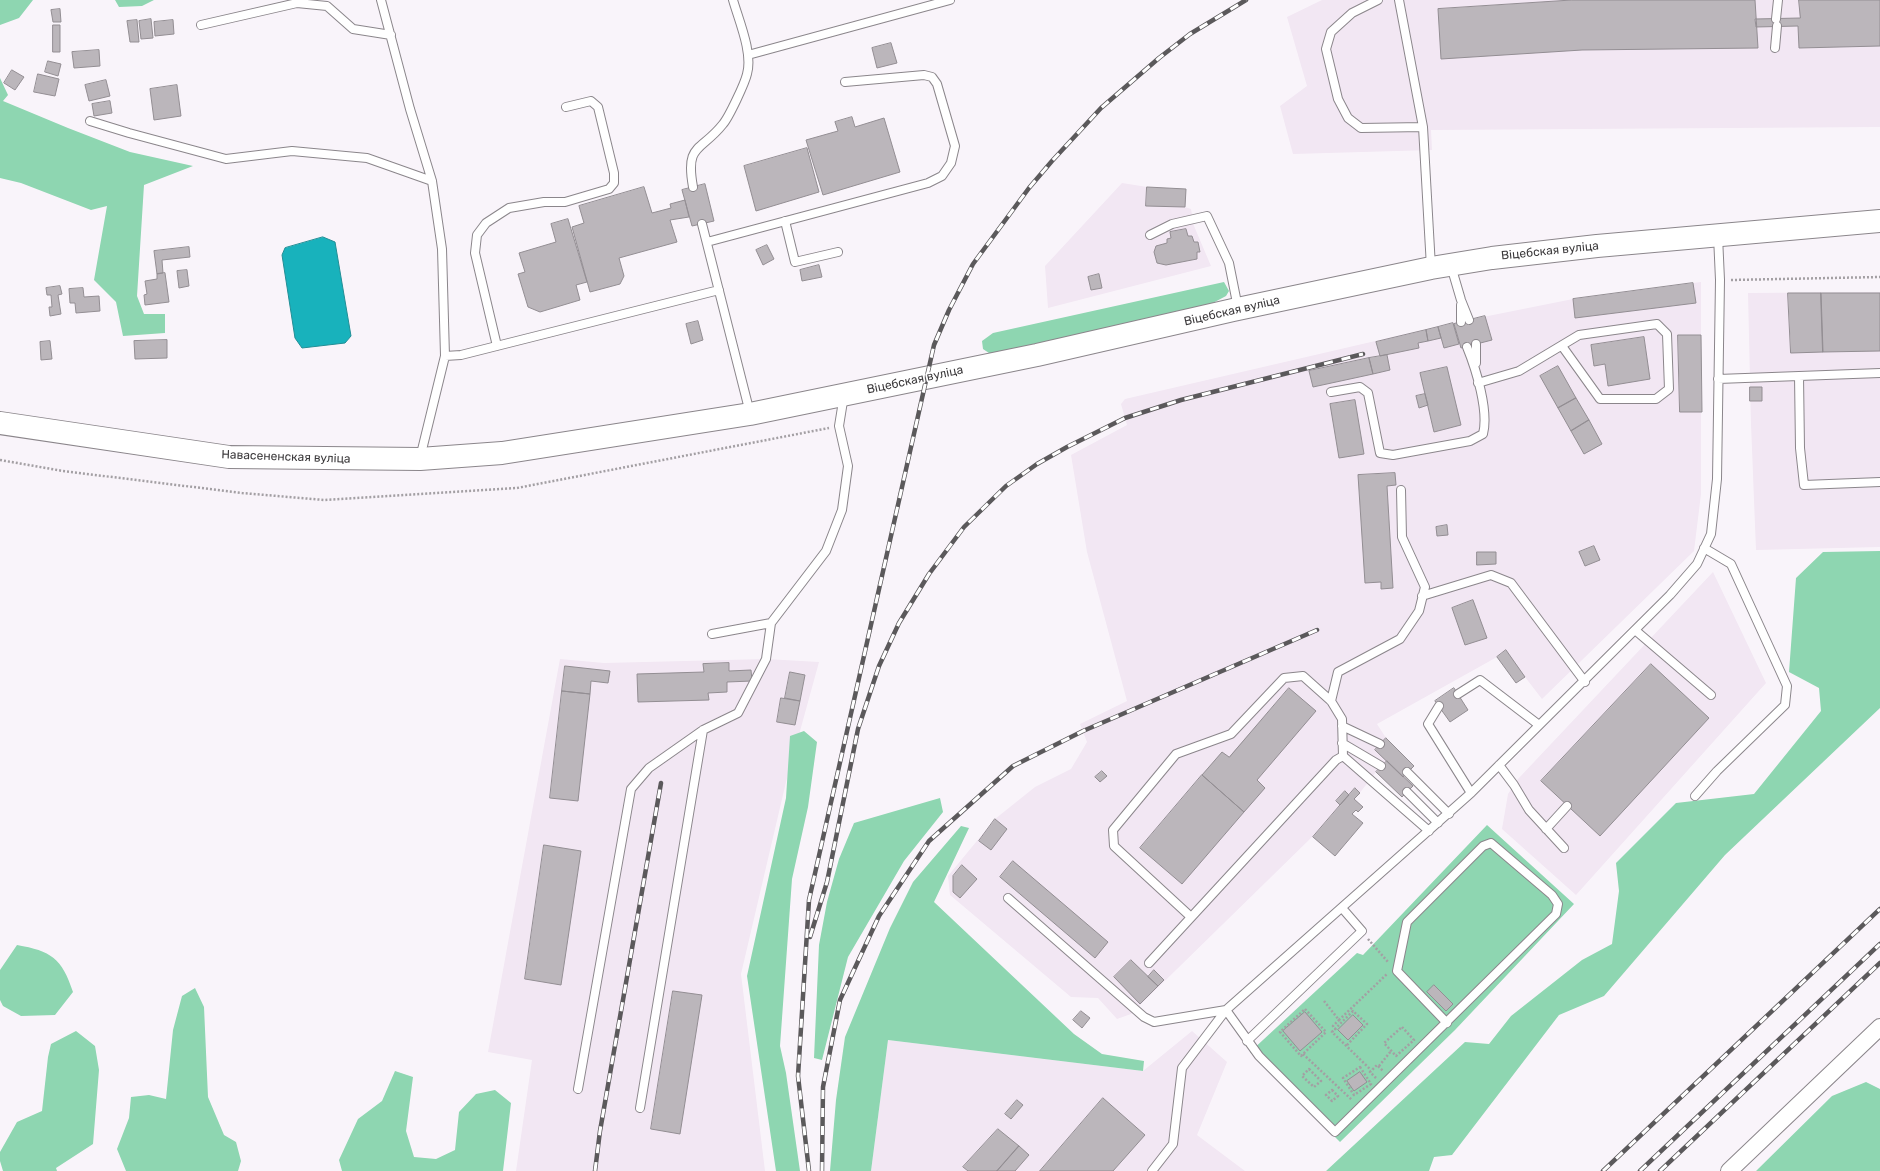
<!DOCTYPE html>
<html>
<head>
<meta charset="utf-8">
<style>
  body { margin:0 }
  canvas { display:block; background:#f9f4fa }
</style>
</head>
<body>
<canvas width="1880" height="1171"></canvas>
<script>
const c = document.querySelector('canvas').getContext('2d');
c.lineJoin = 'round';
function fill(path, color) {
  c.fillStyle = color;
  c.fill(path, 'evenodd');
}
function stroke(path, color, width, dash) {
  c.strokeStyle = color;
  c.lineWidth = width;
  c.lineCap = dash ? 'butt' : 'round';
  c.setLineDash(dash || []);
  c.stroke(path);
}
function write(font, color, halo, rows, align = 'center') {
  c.font = font + ' Rubik,sans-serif';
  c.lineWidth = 3.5;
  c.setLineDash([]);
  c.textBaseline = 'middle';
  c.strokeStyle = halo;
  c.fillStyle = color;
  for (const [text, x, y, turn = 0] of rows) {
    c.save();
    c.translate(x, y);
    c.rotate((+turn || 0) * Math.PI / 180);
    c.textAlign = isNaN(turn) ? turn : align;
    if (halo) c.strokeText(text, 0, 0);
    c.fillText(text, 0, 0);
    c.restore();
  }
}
const built = new Path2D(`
  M1322 0H1880V127L1431 130 1432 150 1293 154 1280 106 1307 86 1287 17Z
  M1122 183 1147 187 1186 189 1185 207 1191 209 1194 226 1211 266 1048 308 1045 266Z
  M1701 282V494L1694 551 1542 699 1525 677 1516 683 1497 657 1377 724 1386 738 1414 766 1403 777 1413 786 1402 797 1376 772 1355 799 1363 807 1358 812 1356 810 1352 814 1363 823 1335 856 1312 837 1131 1014 1117 1019 1098 998 1071 997 950 895 948 876 995 819 1035 787 1071 769 1087 742 1080 724 1127 701 1087 552 1071 455 1127 425 1121 404 1125 399 1453 323 1573 299Z
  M1880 292V547L1756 550 1751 424 1748 293Z
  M1713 572 1766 683 1576 895 1502 829 1508 794 1518 779Z
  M560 659 604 663 766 659 819 662 786 782 741 974 765 1171H516L532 1060 488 1052Z
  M1192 1031 1227 1062 1197 1135 1245 1171H871L888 1040 1143 1071Z`);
const green = new Path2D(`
  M0 0H33L19 18 0 25Z
  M115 0H154L142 6 119 7Z
  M0 78 8 95 3 101 68 128 130 152 193 166 144 185 137 296 144 314H165V333L123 336 116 302 94 280 107 206 91 210 21 183 0 178Z
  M1224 282 1229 291 1226 296 1209 305 992 355 983 349 982 341 993 333Z
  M1880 551V708L1725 855 1604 996 1559 1015 1452 1155 1434 1157 1429 1171H1326L1465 1042 1489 1044 1511 1016 1582 960 1612 944 1619 891 1616 863 1676 803 1754 794 1821 711 1819 688 1789 672 1796 578 1823 552Z
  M804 731 817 742 808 807 792 879 780 1046 786 1073 800 1171H776L747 976 786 798 790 736Z
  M940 798 943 812 904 861 848 957 822 1060 814 1058 819 945 827 902 839 859 854 823Z
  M1487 825 1574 904 1455 1030 1340 1142 1250 1052 1357 953 1363 955Z
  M961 826 969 828 934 902 1074 1034 1102 1054 1144 1061 1143 1071 888 1040 871 1171H830L836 1100 845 1037 890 928 913 882Z
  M17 945C51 951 62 958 73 992L55 1015 21 1016 3 1006 0 1000V970Z
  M195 988 204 1007 208 1097 224 1135 236 1142 241 1161 238 1171H126L117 1149 129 1118 131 1097 149 1095 166 1099 173 1030 182 996Z
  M76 1031 95 1046 99 1070 93 1144 56 1168 57 1171H3L0 1161V1152L17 1122 42 1111 48 1057 51 1044Z
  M395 1071 413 1077 406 1131 414 1157 436 1159 455 1150 459 1112 476 1094 495 1090 511 1103 503 1171H342L339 1160 358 1119 382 1101Z
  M1866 1082 1880 1089V1171H1756L1832 1096Z`);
const water = new Path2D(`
  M323 237 335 242 351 336 345 343 302 348 295 338 282 255 285 248Z`);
const building = new Path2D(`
  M1572 0H1755L1758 48 1582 50 1441 59 1438 9Z
  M1799 0H1880V46L1799 48 1798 26 1756 27 1755 19 1800 18Z
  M60 9 61 22H53L51 10Z
  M151 19 153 38 141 39 139 21Z
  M137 20 139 42H130L127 21Z
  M173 20 174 34 155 36 154 22Z
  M53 25H60V52H53Z
  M891 43 897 63 877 68 872 48Z
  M99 50 100 66 74 68 72 52Z
  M48 61 61 64 58 76 45 72Z
  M12 70 24 77 15 90 4 83Z
  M38 74 59 79 55 96 34 92Z
  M106 80 110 96 89 101 85 85Z
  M177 85 181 116 154 120 150 89Z
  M110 101 112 113 94 116 92 104Z
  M852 117 855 127 884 118 900 172 823 195 806 140 838 131 835 122Z
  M807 148 819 192 756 211 744 166Z
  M705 184 714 221 692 226 682 190Z
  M644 187 652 213 671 208 670 204 685 200 689 217 670 220 677 242 619 258 624 276 620 284 590 292 572 227 584 223 579 206Z
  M1147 187 1186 189 1185 207 1146 206Z
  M568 219 587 282 576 285 580 300 540 312 528 307 518 274 525 272 519 253 556 242 551 224Z
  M1186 229 1188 236H1192L1194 242H1198L1200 252H1197V259L1166 265 1157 263 1154 252 1156 246 1167 243V239L1171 238 1170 232Z
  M767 245 774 259 763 265 756 250Z
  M189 247 190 257 162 260 163 273 157 274 154 251Z
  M819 265 822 277 802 281 800 270Z
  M187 270 189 286 179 288 177 271Z
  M165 273 169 302 145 305 144 295 147 294 145 281 157 279V274Z
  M1099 274 1102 288 1091 290 1088 277Z
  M1693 283 1696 303 1575 318 1573 299Z
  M60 286 62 294 58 295 61 314 50 316 49 307H52L51 295H47L46 288Z
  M83 288 84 297 99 296 100 311 76 313 75 303H70L69 289Z
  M1788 293H1821L1823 352 1791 353Z
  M1821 293H1880V351L1823 352Z
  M1485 316 1492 340 1461 348 1454 324Z
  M698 321 703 340 691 344 686 324Z
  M1453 323 1459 344 1444 348 1438 327Z
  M1438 327 1441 338 1428 341 1426 330Z
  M1426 330 1428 341 1418 343 1419 348 1380 356 1376 342Z
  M1678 335H1701L1702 412H1680Z
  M1644 337 1650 379 1608 386 1605 364 1594 366 1591 345Z
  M167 340V358L135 359 134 341Z
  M50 341 52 359 41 360 40 342Z
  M1387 355 1390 370 1373 374 1369 358Z
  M1369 358 1373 374 1313 387 1309 371Z
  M1558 366 1576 398 1558 408 1540 376Z
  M1447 367 1461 425 1434 432 1420 373Z
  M1750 387H1762V401H1750Z
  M1425 394 1428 405 1419 408 1416 396Z
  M1576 398 1589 420 1571 431 1558 408Z
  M1355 400 1364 454 1339 458 1330 404Z
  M1589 420 1602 444 1584 454 1571 431Z
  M1395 473 1396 485 1387 486 1393 588 1381 589V582L1365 583 1358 475Z
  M1447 525 1448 535 1437 536 1436 527Z
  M1594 546 1600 560 1585 566 1579 552Z
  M1477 552H1496V564L1477 565Z
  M1473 600 1487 638 1465 645 1452 608Z
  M1506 650 1525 677 1516 683 1497 657Z
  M729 663V671L751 670 752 681 727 682V692L708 693 709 700 638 702 637 674 704 672 703 664Z
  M1651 664 1709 718 1600 836 1541 781Z
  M565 666 610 671 608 683 591 681 590 694 562 691Z
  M790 672 805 675 800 701 785 698Z
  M1289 688 1316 711 1257 780 1265 788 1244 812 1202 775 1222 752 1229 757Z
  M1454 688 1468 710 1450 722 1435 701Z
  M562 691 590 694 578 801 550 798Z
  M781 698 800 701 795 725 777 722Z
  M1386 738 1414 766 1403 777 1375 750Z
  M1387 761 1413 786 1402 797 1376 772Z
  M1102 771 1107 776 1100 782 1095 777Z
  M1202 775 1244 812 1182 884 1140 848Z
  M1355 788 1360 793 1354 799 1363 807 1358 812 1356 810 1352 814 1363 823 1335 856 1313 837Z
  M1345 791 1349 795 1340 805 1336 801Z
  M995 819 1007 829 991 850 979 841Z
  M544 845 581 851 561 985 525 979Z
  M1013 861 1108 942 1095 958 1000 877Z
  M962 865 977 879 960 898 953 892V876Z
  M1131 960 1158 986 1140 1004 1114 977Z
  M1154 970 1164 980 1158 986 1148 977Z
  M1434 985 1453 1004 1446 1011 1427 992Z
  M673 991 702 995 680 1134 651 1129Z
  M1081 1011 1090 1018 1082 1028 1073 1020Z
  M1305 1012 1322 1032 1300 1051 1283 1031Z
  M1353 1015 1363 1025 1348 1040 1338 1030Z
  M1360 1072 1367 1082 1354 1091 1347 1081Z
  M1103 1098 1145 1135 1113 1171H1040Z
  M1017 1100 1023 1105 1011 1119 1005 1114Z
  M998 1129 1019 1146 997 1171H968L963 1167Z
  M1019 1146 1029 1155 1015 1171H997Z`);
const path = new Path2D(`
  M1731 280 1880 277
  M0 460 63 471 242 493 324 500 517 488 829 428
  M1368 939 1388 962
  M1324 1001 1339 1020 1387 974
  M1305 1009 1326 1032 1301 1056 1280 1032Z
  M1402 1027 1414 1040 1396 1056 1384 1043Z
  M1336 1030 1333 1026 1339 1020
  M1347 1045 1367 1024 1353 1011 1332 1032 1371 1070
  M1303 1054 1352 1100
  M1379 1066 1391 1051
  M1360 1067 1371 1084 1354 1095 1343 1078Z
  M1309 1069 1321 1081 1314 1087 1302 1076Z
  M1376 1078 1370 1072 1377 1065 1383 1071
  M1332 1090 1338 1096 1332 1101 1326 1095Z`);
const lane = new Path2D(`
  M381 0 410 109 432 181 442 249 445 356 420 458
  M1378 0 1352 13 1331 32 1326 49 1338 99 1348 118 1361 128 1423 127
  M1399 0 1423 127 1431 267
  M1776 19 1778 0
  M201 25 297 3 327 6 353 29 391 35
  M1775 48 1777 26
  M748 55 950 0
  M90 121 129 133 226 159 292 151 367 158 432 181
  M693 187C685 143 701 152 723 124 729 117 745 83 747 74 753 53 739 21 733 0
  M785 221 795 262 838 252
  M702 224 750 413
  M1150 235 1172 224 1207 216 1229 263 1238 308
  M707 242 928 183 942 176 951 163 955 146 937 84 932 77 924 75 845 82
  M1451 266 1461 300 1469 320
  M1461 322V305
  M497 346 475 253 477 235 486 223 509 208 544 202H565L609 189 614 183V173L598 107 591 101 566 107
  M445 356 461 355 719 290
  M1476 363V344
  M1799 376 1800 448 1804 485 1880 482
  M1718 379 1880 373
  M1478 383 1519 371 1579 335 1657 324 1667 334 1669 389 1656 399H1600L1562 346
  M1331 392 1360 387 1368 393 1380 453 1393 455 1470 441 1483 434C1489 411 1476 369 1467 347
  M1422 596 1491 575 1511 583 1585 682
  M1635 630 1711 695
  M712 634 771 623
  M1458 694 1480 680 1539 725
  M1331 701 1338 672 1400 639 1419 611 1425 587 1402 537 1401 490
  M1439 706 1428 724 1471 793
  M1342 726 1380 744
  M1342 743 1381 766
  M1499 765 1514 785 1529 810 1564 848
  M1407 772 1449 814
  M1407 792 1438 823
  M1695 796 1717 771 1785 705 1787 686 1731 564 1704 548
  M1546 829 1567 806
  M1008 898 1144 1017 1154 1022 1226 1010 1471 793 1670 595 1697 564 1711 534 1717 479 1720 280 1718 236
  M1191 917 1114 846 1113 830 1176 754 1231 734 1284 678 1303 676 1331 701 1342 719 1343 756
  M1149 963 1336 760 1343 756 1429 831
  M1247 1041 1362 931 1342 908
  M578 1089 631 789 649 768 703 730 738 713 766 659 771 623 826 551 842 510 848 466 839 426 844 395
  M640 1108 703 730
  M1152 1171 1173 1144 1182 1068 1226 1010 1259 1056 1335 1132 1556 914 1558 904 1552 895 1491 843 1483 846 1407 922 1397 971 1447 1023`);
const street = new Path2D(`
  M1729 1171 1880 1027`);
const secondary = new Path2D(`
  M0 423 229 457 420 459 502 453 750 414 1037 355 1233 310 1431 268 1492 258 1597 246 1880 221`);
const rail = new Path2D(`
  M810 937 827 882 858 729 879 666 899 623 929 574 964 527 1006 486 1037 464 1067 447 1125 418 1181 400 1363 354
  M595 1171 600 1131 661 783
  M809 1171 798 1076 809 900 934 345 949 310 973 264 1029 188 1052 161 1101 108 1159 58 1190 34 1246 0
  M822 1171 823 1087 840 1000 879 916 929 841 1013 766 1083 731 1317 630
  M1603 1171 1880 909
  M1640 1171 1880 944
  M1660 1171 1880 963`);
const streetNames = [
  ["Віцебская вуліца",1550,251,-6],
  ["Віцебская вуліца",1232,311,-13],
  ["Віцебская вуліца",915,380,-12],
  ["Навасененская вуліца",286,457,2]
];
fill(built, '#f2e7f3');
fill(green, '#8ed6b1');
fill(water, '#18b2bc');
stroke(water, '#228e95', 1);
fill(building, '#bbb6bb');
stroke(building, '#938e93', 1);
stroke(lane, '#8b868b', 10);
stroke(street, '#8b868b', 18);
stroke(secondary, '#8b868b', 24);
stroke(path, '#a39fa3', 2.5, [2, 2]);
stroke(lane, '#fff', 8);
stroke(street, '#fff', 16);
stroke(secondary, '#fff', 22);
stroke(rail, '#5b595b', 4.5);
stroke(rail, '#fff', 3, [9]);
write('12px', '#3b393b', '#fff', streetNames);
</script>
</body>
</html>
